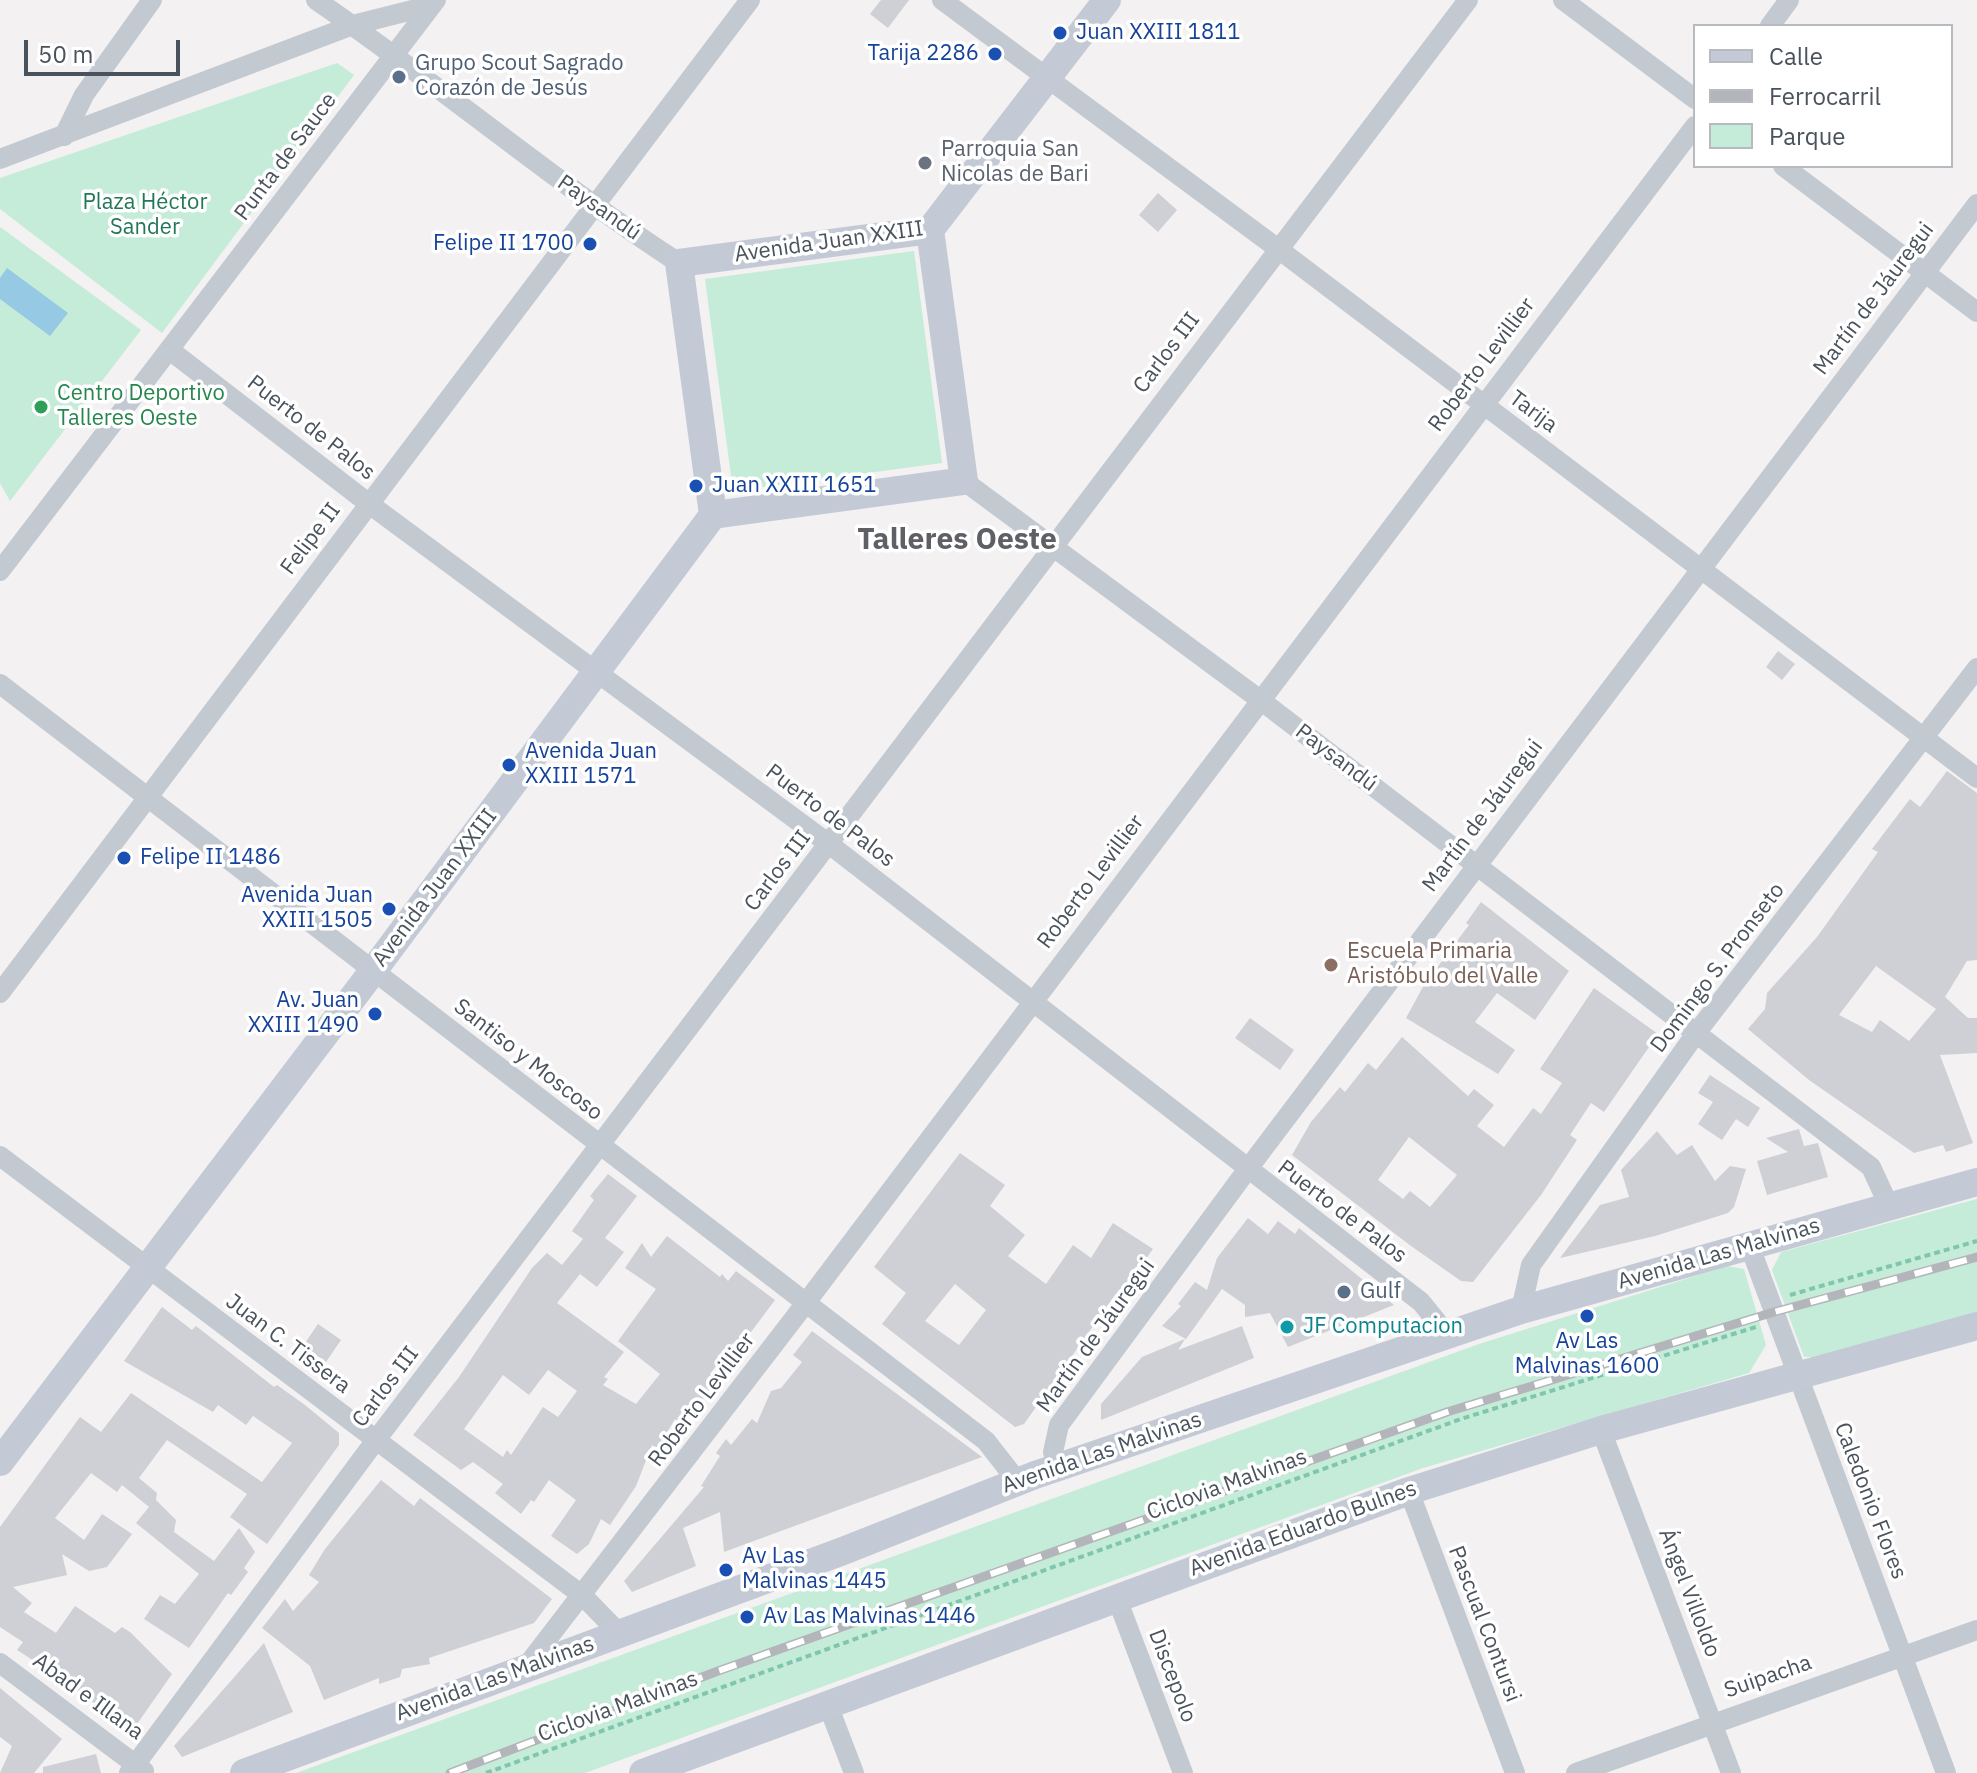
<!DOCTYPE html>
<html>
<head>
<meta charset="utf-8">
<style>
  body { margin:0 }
  #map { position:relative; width:1977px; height:1773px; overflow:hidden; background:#f3f1f1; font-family:"IBM Plex Sans",sans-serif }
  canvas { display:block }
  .legend { position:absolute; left:1693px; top:24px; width:260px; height:144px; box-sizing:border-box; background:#fff; border:2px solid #b7babe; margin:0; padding:10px 14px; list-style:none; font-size:24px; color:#4a525c }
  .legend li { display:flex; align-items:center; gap:16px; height:40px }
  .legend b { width:40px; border:2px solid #b7babe }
  .scale { position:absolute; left:24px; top:40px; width:156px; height:36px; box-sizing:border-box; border:4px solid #4a525c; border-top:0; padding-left:10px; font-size:24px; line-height:28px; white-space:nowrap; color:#4a525c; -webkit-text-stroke:6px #fff; paint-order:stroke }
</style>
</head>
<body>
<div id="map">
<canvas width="1977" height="1773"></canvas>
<ul class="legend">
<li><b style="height:10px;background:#c4cad5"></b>Calle</li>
<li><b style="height:10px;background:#b4b5ba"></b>Ferrocarril</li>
<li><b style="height:22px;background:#c5ebd9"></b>Parque</li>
</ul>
<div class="scale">50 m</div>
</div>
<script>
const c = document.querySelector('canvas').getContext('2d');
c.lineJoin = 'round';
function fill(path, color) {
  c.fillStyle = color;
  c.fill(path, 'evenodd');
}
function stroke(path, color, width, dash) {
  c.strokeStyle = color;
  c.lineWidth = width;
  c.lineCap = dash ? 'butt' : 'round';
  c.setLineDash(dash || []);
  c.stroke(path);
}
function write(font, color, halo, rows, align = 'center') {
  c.font = font + ' "IBM Plex Sans",sans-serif';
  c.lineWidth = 7;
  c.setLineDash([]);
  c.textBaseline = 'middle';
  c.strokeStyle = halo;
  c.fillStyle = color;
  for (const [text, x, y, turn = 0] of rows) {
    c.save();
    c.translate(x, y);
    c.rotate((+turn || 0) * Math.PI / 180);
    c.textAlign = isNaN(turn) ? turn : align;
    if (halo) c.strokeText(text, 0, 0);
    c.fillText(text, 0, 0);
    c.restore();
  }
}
const green = new Path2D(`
  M337 63 354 75 162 333 0 209V178Z
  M0 227 141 330 10 501 0 483Z
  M914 251 942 463 733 491 705 279Z
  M1977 1199V1316L1826 1357H1804L1772 1270 1781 1252Z
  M1727 1266 1744 1269 1766 1345 1749 1373 1423 1468 585 1773H296L1479 1344Z`);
const water = new Path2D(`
  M7 268 68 313 50 336 0 299V278Z`);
const building = new Path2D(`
  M881 0H909L888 28 870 14Z
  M1158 193 1177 210 1158 232 1139 215Z
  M1778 651 1795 664 1782 680 1766 667Z
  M1947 771 1977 793V960L1967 961 1945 997 1968 1018H1977V1053L1940 1055 1973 1143 1946 1152 1943 1145 1914 1153 1809 1080 1748 1029 1765 1009 1767 993 1817 937 1878 852 1872 849 1910 799 1920 807ZM1876 966 1936 1009 1909 1041 1880 1020 1872 1032 1839 1015Z
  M1481 902 1569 971 1535 1020 1497 993 1475 1022 1515 1050 1498 1074 1406 1018 1424 985 1469 925 1466 923Z
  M1594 988 1658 1034 1604 1112 1591 1103 1570 1135 1577 1140 1541 1195 1473 1282 1461 1281 1411 1246 1292 1155 1311 1122 1340 1087 1345 1092 1368 1063 1376 1070 1402 1037 1468 1096 1474 1089 1494 1105 1477 1126 1504 1147 1533 1108 1541 1114 1562 1083 1540 1069ZM1409 1137 1457 1175 1430 1207 1410 1191 1403 1199 1378 1180Z
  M1250 1018 1294 1050 1280 1070 1235 1038Z
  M1710 1075 1760 1108 1748 1127 1736 1119 1722 1140 1698 1124 1713 1102 1698 1093Z
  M1799 1129 1804 1146 1818 1143 1828 1177 1767 1195 1757 1161 1788 1152 1766 1138Z
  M1657 1131 1677 1155 1692 1145 1715 1181 1730 1166 1746 1169 1734 1207 1728 1213 1655 1236 1560 1258 1600 1205 1629 1197 1621 1170Z
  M960 1153 1005 1185 990 1206 1025 1235 1008 1256 1046 1284 1073 1245 1091 1258 1113 1223 1153 1249 1119 1297 1115 1295 1024 1424 1015 1427 882 1324 906 1293 874 1267ZM955 1284 986 1310 959 1345 925 1321Z
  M608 1174 637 1196 605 1238 624 1252 597 1287 580 1274 557 1303 624 1352 604 1377 608 1379 603 1385 636 1404 660 1374 618 1341 656 1289 625 1268 642 1243 651 1257 667 1236 720 1277 722 1274 728 1281 736 1271 775 1300 739 1348 733 1343 710 1374 717 1380 683 1425 675 1419 658 1448 652 1445 636 1486 610 1525 601 1519 589 1544 577 1554 551 1536 576 1500 549 1480 534 1502 531 1500 521 1514 495 1493 503 1484 473 1462 461 1470 413 1435 459 1377 532 1268 547 1253 562 1265 583 1239 572 1231 594 1200 590 1196ZM548 1370 577 1391 558 1417 543 1407 511 1455 507 1450 503 1457 464 1429 503 1375 529 1395Z
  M1248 1218 1268 1234 1278 1221 1295 1234 1299 1228 1394 1305 1288 1347 1270 1313 1245 1317V1305L1222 1289 1186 1339 1162 1326 1181 1306 1178 1304 1195 1282 1207 1290 1217 1258Z
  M162 1307 192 1330 196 1326 274 1387 277 1385 305 1405 339 1433V1445L267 1544 230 1517 247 1494 167 1440 139 1478 157 1493 156 1500 176 1520 174 1532 214 1561 239 1528 255 1552 244 1568 248 1572 231 1595 228 1593 189 1648 144 1619 160 1595 175 1604 199 1574 136 1523 149 1507 122 1485 117 1492 91 1473 55 1518 84 1540 102 1514 132 1534 107 1567 89 1571 62 1554 67 1575 13 1587 32 1603 24 1612 56 1633 75 1606 115 1633 122 1627 130 1632 172 1674 130 1734 99 1714V1707L67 1682 17 1650 23 1642 0 1627V1527L80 1417 101 1432 131 1393 262 1482 292 1443 253 1416 246 1425 218 1405 213 1412 124 1361Z
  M318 1324 341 1340 326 1362 303 1346Z
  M1242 1326 1254 1358 1101 1420V1404L1142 1357 1185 1339 1178 1350Z
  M812 1331 982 1457 724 1552 720 1512 683 1528 696 1566 632 1592 624 1581 704 1487 701 1486 720 1456 716 1453 726 1439 731 1445 752 1419 757 1423 771 1391 781 1388 802 1362 793 1355Z
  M381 1480 414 1506 420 1498 552 1599 534 1623 429 1658 430 1664 402 1669 400 1677 379 1684V1678L324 1700 310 1666 262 1628 285 1599 293 1611 319 1582 309 1575 325 1549Z
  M264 1643 293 1712 182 1757 174 1746Z
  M0 1688 62 1739 34 1773H0L12 1746 0 1737Z
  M96 1754 101 1773H43V1767Z`);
const path = new Path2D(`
  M1790 1295 1977 1241
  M486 1773 1461 1419 1759 1326`);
const street = new Path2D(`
  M316 0C440 85 554 182 679 263
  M942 0 1277 248 1977 778
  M1563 0 1695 99
  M1770 26 1789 0
  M64 136 84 95 152 0
  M0 159 353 25 432 5
  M1783 166 1977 312
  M171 351 368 503 829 844 1421 1302 1447 1334
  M964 481 1259 699 1871 1167 1889 1206
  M0 571 436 0
  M0 684 986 1441 1018 1482
  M0 993 750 0
  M0 1156 583 1596 619 1633
  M1750 1247 1946 1773
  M1521 1310 1531 1265 1697 1032 1977 668
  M1601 1430 1731 1773
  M1058 1468 1053 1452 1059 1425 1247 1170 1977 204
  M1409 1491 1515 1773
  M1116 1596 1183 1773
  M0 1663 144 1771
  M525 1668 805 1304 1695 126
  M828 1705 854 1773
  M129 1773 376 1440 1468 0
  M1576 1773 1977 1630`);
const secondary = new Path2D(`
  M713 515 679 263 930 230 1107 0
  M0 1462 373 971 713 515 964 481 930 230
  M244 1773 843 1551 1035 1475 1521 1310 1977 1182
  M643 1773 1409 1491 1601 1430 1977 1326`);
const rail = new Path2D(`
  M450 1773 718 1671 1447 1412 1774 1312 1977 1257`);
const markers = [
  [1060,33,8,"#1a4fb4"],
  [995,54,8,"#1a4fb4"],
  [399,77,8,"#5c6f8a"],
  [925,163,8,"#6b7280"],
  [590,244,8,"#1a4fb4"],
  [41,407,8,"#2e9e5b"],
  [696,486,8,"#1a4fb4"],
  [509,765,8,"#1a4fb4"],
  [124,858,8,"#1a4fb4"],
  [389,909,8,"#1a4fb4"],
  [1331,965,8,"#8d6e63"],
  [375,1014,8,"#1a4fb4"],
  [1344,1292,8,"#5c6f8a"],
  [1587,1316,8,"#1a4fb4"],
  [1287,1327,8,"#0f9aa8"],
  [726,1570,8,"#1a4fb4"],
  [747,1617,8,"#1a4fb4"]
];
const transitNames = [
  ["Juan XXIII 1811",1076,33],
  ["Tarija 2286",979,54,"right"],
  ["Felipe II 1700",574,244,"right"],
  ["Juan XXIII 1651",712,486],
  ["Avenida Juan",525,752],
  ["XXIII 1571",525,777],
  ["Felipe II 1486",140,858],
  ["Avenida Juan",373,896,"right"],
  ["XXIII 1505",373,921,"right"],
  ["Av. Juan",359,1001,"right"],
  ["XXIII 1490",359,1026,"right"],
  ["Av Las",1587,1342,"center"],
  ["Malvinas 1600",1587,1367,"center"],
  ["Av Las",742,1557],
  ["Malvinas 1445",742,1582],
  ["Av Las Malvinas 1446",763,1617]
];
const serviceNames = [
  ["Grupo Scout Sagrado",415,64],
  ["Corazón de Jesús",415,89],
  ["Gulf",1360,1292]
];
const worshipNames = [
  ["Parroquia San",941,150],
  ["Nicolas de Bari",941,175]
];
const streetNames = [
  ["Punta de Sauce",286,157,-53],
  ["Paysandú",599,208,35],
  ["Avenida Juan XXIII",829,242,-8],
  ["Martín de Jáuregui",1874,299,-53],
  ["Carlos III",1167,353,-53],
  ["Roberto Levillier",1482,365,-53],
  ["Tarija",1533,412,37],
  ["Puerto de Palos",311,428,38],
  ["Felipe II",311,539,-53],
  ["Paysandú",1336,758,37],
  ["Puerto de Palos",830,816,37],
  ["Martín de Jáuregui",1483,816,-53],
  ["Carlos III",778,871,-53],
  ["Roberto Levillier",1091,882,-53],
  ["Avenida Juan XXIII",435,888,-53],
  ["Domingo S. Pronseto",1718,968,-53],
  ["Santiso y Moscoso",528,1060,38],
  ["Puerto de Palos",1342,1212,37],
  ["Avenida Las Malvinas",1719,1254,-16],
  ["Martín de Jáuregui",1096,1336,-54],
  ["Juan C. Tissera",288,1344,37],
  ["Carlos III",386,1387,-53],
  ["Roberto Levillier",702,1400,-53],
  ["Avenida Las Malvinas",1102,1453,-19],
  ["Ciclovia Malvinas",1227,1485,-20],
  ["Caledonio Flores",1870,1501,69],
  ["Avenida Eduardo Bulnes",1303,1529,-20],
  ["Ángel Villoldo",1689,1593,69],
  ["Pascual Contursi",1484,1624,69],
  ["Discepolo",1172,1676,69],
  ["Suipacha",1768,1677,-19],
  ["Avenida Las Malvinas",495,1679,-20],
  ["Abad e Illana",88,1697,36],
  ["Ciclovia Malvinas",618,1707,-20]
];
const parkNames = [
  ["Plaza Héctor",145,203],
  ["Sander",145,228]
];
const leisureNames = [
  ["Centro Deportivo",57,394],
  ["Talleres Oeste",57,419]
];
const educationNames = [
  ["Escuela Primaria",1347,952],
  ["Aristóbulo del Valle",1347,977]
];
const cultureNames = [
  ["JF Computacion",1303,1327]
];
const districtNames = [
  ["Talleres Oeste",957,540]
];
fill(green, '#c5ebd9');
fill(water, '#96c9e3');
fill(building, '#ced0d5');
stroke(path, '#80c6ad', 4, [6, 4]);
stroke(street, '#c3c9d1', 20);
stroke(secondary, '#c4cad5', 28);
stroke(rail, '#b4b5ba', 9);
stroke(rail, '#fff', 6, [18]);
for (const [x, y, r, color] of markers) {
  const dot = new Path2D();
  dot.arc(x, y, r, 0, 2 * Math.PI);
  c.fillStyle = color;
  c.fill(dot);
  stroke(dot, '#fff', 3);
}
write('22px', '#164399', '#fff', transitNames, 'left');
write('22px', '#4e5e75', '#fff', serviceNames, 'left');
write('22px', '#5b616d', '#fff', worshipNames, 'left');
write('22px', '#4a525c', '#fff', streetNames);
write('22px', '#217758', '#fff', parkNames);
write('22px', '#27864d', '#fff', leisureNames, 'left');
write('22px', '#785e54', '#fff', educationNames, 'left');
write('22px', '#0d838f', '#fff', cultureNames, 'left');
write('bold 30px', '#5e6065', '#fff', districtNames);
</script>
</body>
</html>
